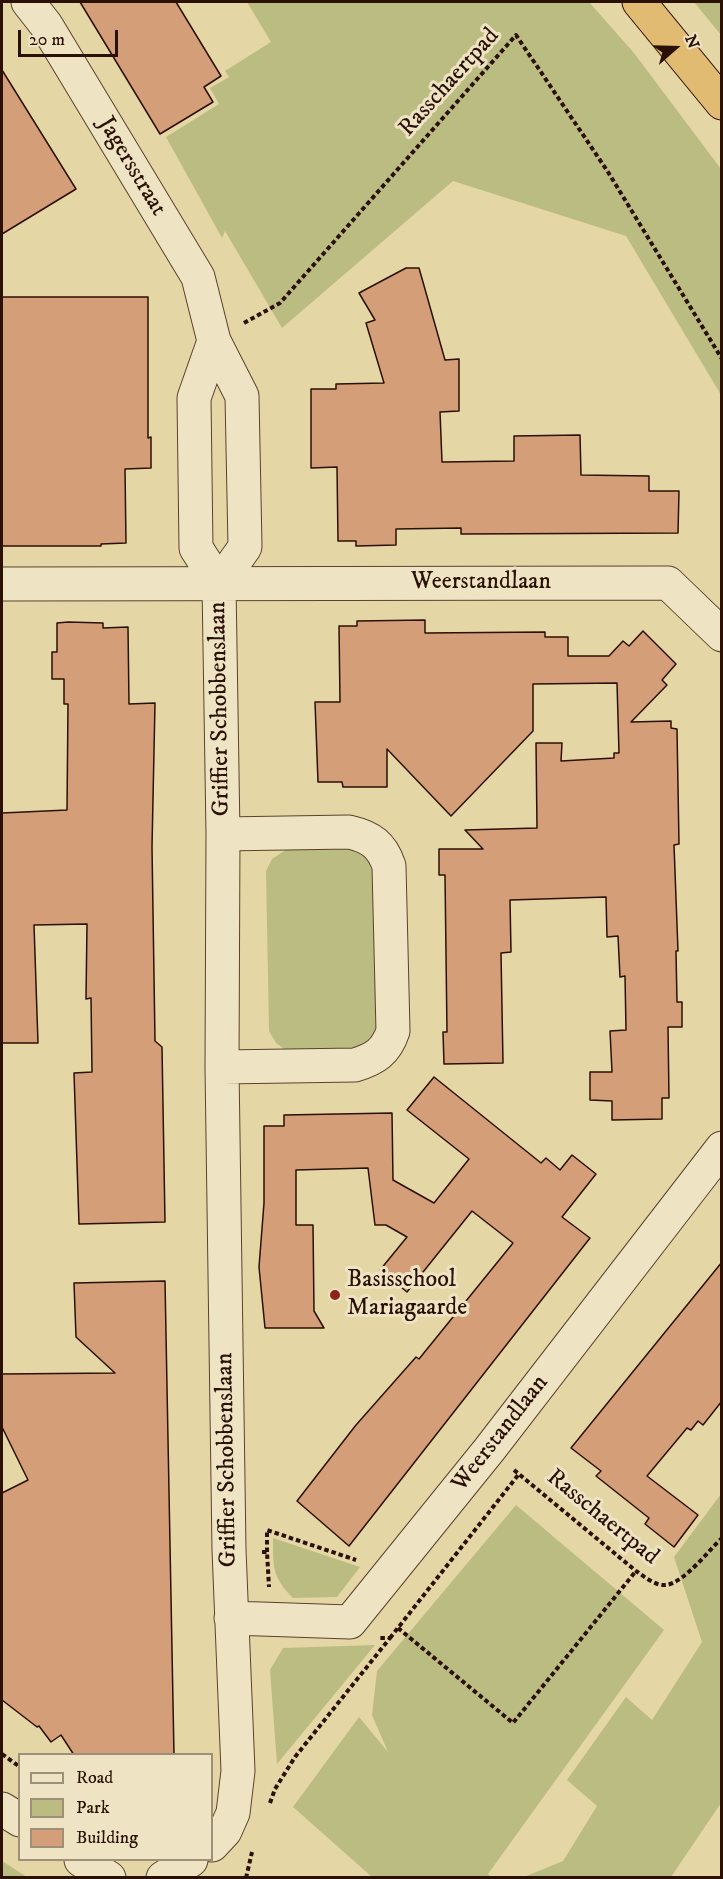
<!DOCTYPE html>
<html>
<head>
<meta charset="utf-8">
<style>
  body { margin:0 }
  #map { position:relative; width:723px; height:1879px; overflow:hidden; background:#e5d6a5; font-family:"IM FELL DW Pica",serif }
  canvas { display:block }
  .frame { position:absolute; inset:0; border:3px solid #2b1005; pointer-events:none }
  .legend { position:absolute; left:18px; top:1753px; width:195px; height:108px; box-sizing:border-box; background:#eee4c4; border:2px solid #a08f78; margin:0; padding:8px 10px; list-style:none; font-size:18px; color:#2b1005 }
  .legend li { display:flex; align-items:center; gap:12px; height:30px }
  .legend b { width:30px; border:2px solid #a08f78 }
  .north { position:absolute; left:645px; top:18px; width:60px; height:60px; -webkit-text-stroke:4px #eee4c4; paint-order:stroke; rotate:70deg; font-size:16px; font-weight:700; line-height:24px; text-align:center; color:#2b1005 }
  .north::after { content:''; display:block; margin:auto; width:21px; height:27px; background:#2b1005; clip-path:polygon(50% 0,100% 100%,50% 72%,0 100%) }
  .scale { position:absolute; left:18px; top:30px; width:100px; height:27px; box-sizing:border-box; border:3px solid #2b1005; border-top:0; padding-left:8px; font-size:18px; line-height:21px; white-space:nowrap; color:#2b1005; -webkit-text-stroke:4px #eee4c4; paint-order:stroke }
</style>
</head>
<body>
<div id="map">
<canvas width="723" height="1879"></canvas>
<div class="frame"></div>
<ul class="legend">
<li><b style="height:8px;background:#eee4c4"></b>Road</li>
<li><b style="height:16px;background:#bbbc82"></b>Park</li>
<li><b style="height:16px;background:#d49e79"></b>Building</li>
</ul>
<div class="north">N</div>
<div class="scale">20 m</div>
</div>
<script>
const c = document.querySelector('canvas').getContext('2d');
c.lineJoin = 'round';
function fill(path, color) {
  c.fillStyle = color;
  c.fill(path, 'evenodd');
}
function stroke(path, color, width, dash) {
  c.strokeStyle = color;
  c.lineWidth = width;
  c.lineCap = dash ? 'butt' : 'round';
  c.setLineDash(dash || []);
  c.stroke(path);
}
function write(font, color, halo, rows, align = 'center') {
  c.font = font + ' "IM FELL DW Pica",serif';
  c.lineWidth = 6;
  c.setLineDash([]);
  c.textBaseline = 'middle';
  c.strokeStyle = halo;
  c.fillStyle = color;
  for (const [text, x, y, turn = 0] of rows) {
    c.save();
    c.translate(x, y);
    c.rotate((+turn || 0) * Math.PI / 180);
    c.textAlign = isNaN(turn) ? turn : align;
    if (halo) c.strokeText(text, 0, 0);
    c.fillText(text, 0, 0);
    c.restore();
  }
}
const green = new Path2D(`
  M247 2H589L634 53 721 169V395L626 236 453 181 282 328 225 231 222 238 166 137 219 104 210 88 229 77 225 71 271 42Z
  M694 2H721V35Z
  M290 847 356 848 374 865 378 1025 375 1035 358 1051H287L276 1043 269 1031 266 871 272 859Z
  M721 1494V1803L671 1877H524L563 1861 597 1806 567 1780 626 1697 652 1720 702 1642 674 1557Z
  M516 1505 664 1630 488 1874 491 1877H372L293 1807 359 1717 388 1752 372 1715 377 1671Z
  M273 1538 360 1567 337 1597 293 1598C272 1577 273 1567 273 1538Z
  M375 1645 277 1764 270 1670 283 1648Z
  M2 1861 27 1877H2Z`);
const building = new Path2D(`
  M80 2H176L221 76 204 87 213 102 160 134Z
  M2 70 76 189 2 234Z
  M406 268H419L445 360 459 359V411L440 412 442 462 514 461V436L580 435 581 475 649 476V491H679L678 533 461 534V528L396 529V545L356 546V541H338L337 467 311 468V389H336V384L384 383 366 323 375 320 359 293Z
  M2 297H148V438L151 437V468L125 469 126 543 101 544V546H2Z
  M425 620V633L545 632V637H568V656H609L623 641 629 646 643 631 676 664 662 680 667 685 631 722 671 721V728L677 729 679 844 674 845 678 951H676L677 1002H682V1027H668L669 1098H662V1119L612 1120V1101L590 1100V1072H612L610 1031 626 1030 625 976 620 977 618 936 607 937 606 897 510 900 511 952 501 953 503 1063 444 1064 443 1032H447L445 875H439V849H483L465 830 537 828 536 743H562L561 761 614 758V753H619L617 683 533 684V731L451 816 387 749V787H343L342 782H318L315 702H340L339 626H357V621Z
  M68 622 103 623V628L128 627 129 704 155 703 152 847 155 1041 162 1047 165 1222 79 1224 74 1073 92 1072 91 998 86 999 87 924 34 925 38 1043H2V813L67 810 68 704H64V679H52V652H57V623Z
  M434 1077 541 1163 546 1158 560 1170 572 1155 596 1174 562 1217 590 1238 349 1546 297 1501 356 1425 416 1357 419 1359 513 1243 472 1211 407 1292 380 1270 407 1237 386 1225H375L368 1168 296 1170V1225H313L314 1311 324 1328H265L259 1267 264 1203V1126H284V1115L392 1113 393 1180 434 1203 469 1159 407 1110Z
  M722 1262V1401L703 1425 698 1421 691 1430 687 1428 647 1476 698 1515 674 1547 645 1524 649 1518 596 1476 601 1471 571 1448Z
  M165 1281 174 1755H74L61 1735 51 1742 39 1726 37 1727 2 1700V1493L28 1480 2 1427V1374L115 1373 76 1337 74 1283Z`);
const path = new Path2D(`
  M244 323 280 303 516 35 608 172 722 359
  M514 1470 636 1571C645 1577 655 1586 666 1585 684 1583 709 1550 722 1538
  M262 1552H267L269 1587
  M267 1552V1530L356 1560
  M398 1628 513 1723 636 1571
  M390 1638 519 1474
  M2 1754 20 1767
  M270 1803 275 1789 295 1757 390 1638H380
  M246 1878 252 1852`);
const minor = new Path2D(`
  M28 2 46 25 198 277 214 341 242 396 245 547 219 584
  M2 584 668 583 722 635
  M222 1067 355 1065C375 1059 386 1052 393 1031L389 866C382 845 371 837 349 832L223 834
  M231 1618 350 1622 489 1450 722 1148
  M2 1809 20 1820
  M212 1845 225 1831 233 1813 238 1771 229 1550 222 1067 223 834 219 584 196 548 194 398 214 341
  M81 1860 109 1878
  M163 1878 191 1860`);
const highway = new Path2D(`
  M639 2 722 103`);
const markers = [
  [335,1295,6,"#8f2418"]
];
const streetNames = [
  ["Rasschaertpad",450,83,-48],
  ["Jagersstraat",131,167,59],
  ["Weerstandlaan",481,583],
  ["Griffier Schobbenslaan",221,709,-91],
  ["Weerstandlaan",501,1434,-52],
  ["Griffier Schobbenslaan",228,1460,-91],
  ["Rasschaertpad",602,1518,39]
];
const poiNames = [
  ["Basisschool",347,1281],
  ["Mariagaarde",347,1309]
];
fill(green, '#bbbc82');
fill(building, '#d49e79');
stroke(building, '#2b1005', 1.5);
stroke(minor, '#5a422d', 35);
stroke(highway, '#2b1005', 35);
stroke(path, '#2b1005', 4, [4.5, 3]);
stroke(minor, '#eee4c4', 33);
stroke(highway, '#e2bb72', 33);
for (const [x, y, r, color] of markers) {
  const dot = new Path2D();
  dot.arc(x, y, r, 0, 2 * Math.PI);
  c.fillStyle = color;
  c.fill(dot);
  stroke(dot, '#eee4c4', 2);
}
write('24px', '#2b1005', '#eee4c4', streetNames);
write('24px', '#2b1005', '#eee4c4', poiNames, 'left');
</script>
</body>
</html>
